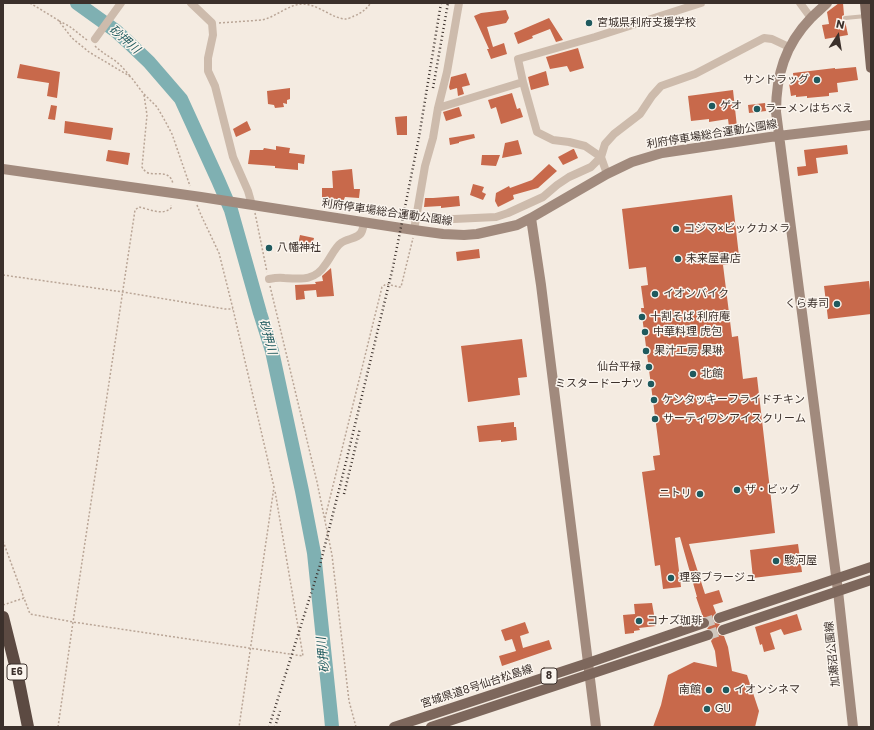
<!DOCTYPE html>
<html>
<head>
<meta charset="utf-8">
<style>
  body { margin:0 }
  #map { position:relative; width:874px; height:730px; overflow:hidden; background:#f4ebe1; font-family:Poppins,sans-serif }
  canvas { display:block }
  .frame { position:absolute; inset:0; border:4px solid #3b302b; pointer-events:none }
  .north { position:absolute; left:818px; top:16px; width:40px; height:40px; -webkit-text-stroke:3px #fbf5ee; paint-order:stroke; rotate:12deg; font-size:11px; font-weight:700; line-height:16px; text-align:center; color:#3b302b }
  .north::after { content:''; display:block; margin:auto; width:14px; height:18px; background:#3b302b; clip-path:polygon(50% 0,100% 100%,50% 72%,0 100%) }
</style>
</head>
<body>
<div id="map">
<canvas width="874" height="730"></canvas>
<div class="frame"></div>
<div class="north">N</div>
</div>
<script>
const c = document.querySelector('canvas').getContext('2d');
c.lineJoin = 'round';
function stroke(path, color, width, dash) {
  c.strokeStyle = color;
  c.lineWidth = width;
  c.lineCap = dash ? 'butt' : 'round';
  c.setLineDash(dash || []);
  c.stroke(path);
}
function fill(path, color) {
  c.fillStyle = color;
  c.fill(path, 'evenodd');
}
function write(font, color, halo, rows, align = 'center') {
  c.font = font + ' Poppins,"Noto Sans JP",sans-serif';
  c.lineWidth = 3;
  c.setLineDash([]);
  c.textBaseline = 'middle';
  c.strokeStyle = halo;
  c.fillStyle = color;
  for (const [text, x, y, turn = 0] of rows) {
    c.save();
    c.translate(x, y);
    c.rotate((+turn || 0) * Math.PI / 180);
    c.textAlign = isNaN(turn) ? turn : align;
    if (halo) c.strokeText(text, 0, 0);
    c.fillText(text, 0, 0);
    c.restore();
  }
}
const river = new Path2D(`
  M77 3 116 31 127 41 149 62 181 99 218 180 231 210 260 313 272 351 302 491 314 553 331 716 332 727`);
const building = new Path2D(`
  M839 3H843L844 15 842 16V19L843 21H845L848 35 825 39 822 25 829 24 827 12Z
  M506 10 509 18 506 23 487 27 493 47 504 43 507 54 491 59 487 49H489L474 16 481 13Z
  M549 18 563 40 556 42 550 29 532 36 533 38 518 44 514 33Z
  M578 48 584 68 570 72 567 66 550 69 546 57Z
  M20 64 60 72 57 98 47 96 49 83 17 78Z
  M856 67 858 80 837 83 838 92 829 93V96L807 98V96L796 97V95L791 96 789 83H794L793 73 835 68V69Z
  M546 71 549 85 531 90 528 77Z
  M466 73 470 85 462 87 464 94 458 96 457 88 450 90 449 87 451 77Z
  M290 88V99L287 100V104L283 103 284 107 275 108 274 105 268 104 267 91Z
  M733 90 737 127H729L728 119 709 122V119L691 121 688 96Z
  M512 93 517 109 520 108 523 117 501 124 496 107 491 109 488 100Z
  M765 103 766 111 749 113 748 105Z
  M51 105 57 106 55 120 48 119Z
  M459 107 462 116 446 121 443 112Z
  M407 116V135H397L395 117Z
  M65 121 113 128 111 140 64 133Z
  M247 121 251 130 236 137 233 129Z
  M474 134 475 138 459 142V143L450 145 449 138Z
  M518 140 522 154 502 158 505 143Z
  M847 145 848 154 816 158 818 173 798 176 797 167 806 166 804 150Z
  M276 146 290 148 289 153 305 155 304 164 298 163V170L275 168V166L248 164 250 150H263L264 148 276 150Z
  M573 149H574L578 158 563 165 558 157Z
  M108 150 130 153 128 165 106 161Z
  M482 155H500L496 166 481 165Z
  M549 164 557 171 538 188 513 195 514 199 498 207 495 201 496 193 509 186 510 188 532 180Z
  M352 169 354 189H360L359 198 345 197 343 202 322 201V188H333L332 171Z
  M473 184 484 187 482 192 486 194 483 200 470 195Z
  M732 195 739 256 728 257 729 264 723 265 732 337 738 336 743 379 757 377 775 533 689 544 705 594 719 590 723 602 713 605 716 613 713 616V620L715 623 720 624 717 628V632L719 635 724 636 728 647 732 671 747 675 759 711 755 727H653L661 705 668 675 694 662 717 667 715 651 711 641 714 637V633L712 630 707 629 710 625V621L708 618 703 617 696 597H697L680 537 675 538 681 587 663 589 660 565 655 566 642 472 655 470 653 456 660 455 641 308H644L641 286 648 285 646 267 629 269 622 209Z
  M459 196 460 206 441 208V206L424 207 425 198H433Z
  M300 235 314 238 312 246 298 244Z
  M479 249 480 258 457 261 456 252Z
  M331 268 334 296 317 297 316 290 304 291 305 299 296 300 295 285 316 284 315 282 323 281 322 276Z
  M869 281 871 299V314L828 319 824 286Z
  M522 339 527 377 518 378 520 395 468 402 461 346Z
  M514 422V427H516L517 440 501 442V440L479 442 477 426Z
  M798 544 802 572 753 578 750 550Z
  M652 603 656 626 639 628 640 630 634 631V633L625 634 623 615 635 614 634 604Z
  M797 614 802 630 784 635 781 629 770 633 775 649 764 652 762 644 760 645 755 627Z
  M525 622 529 633 520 636 523 648 549 640 552 649 502 666 499 656 516 651 512 639 505 641 501 630Z`);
const primaryTunnel = new Path2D(`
  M704 623 719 618
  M708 635 723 630`);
const path = new Path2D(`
  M30 3 58 20 72 38 89 52 131 77 143 93 157 107 164 119 172 134 190 186
  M59 21 69 26 87 40
  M219 23 262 20C276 17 287 5 302 4 319 4 332 19 346 19 348 19 352 17 354 16 362 13 366 9 371 3
  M95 46C101 52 107 55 114 60 120 64 125 70 130 76
  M144 95 147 115 142 167C143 169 144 170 146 172 154 177 170 168 173 184
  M197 205 201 215 219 253 233 309 274 487 239 727
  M255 213 267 272
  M3 275 123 292 225 309H233
  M270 286 317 482 332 555 349 701 356 727
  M325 518 382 287 386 284 399 287H401L413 238
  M3 541 24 598
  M3 605 24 598 30 614 73 622 303 656 275 491
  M58 727 73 622 135 210 139 207C149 209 163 216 171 208V205`);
const lane = new Path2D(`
  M845 18 866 16`);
const street = new Path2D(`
  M191 3 212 23 213 35 208 58V71L215 86 233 157 248 191 252 205
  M800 3 811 18
  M95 39 121 3
  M523 82 537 132 553 140 569 142 585 146 601 157 607 174
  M438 108 523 82 518 59 595 37 701 3
  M417 217 454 219 496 217 508 213 543 197 557 185 569 177 591 167 601 157 605 144 614 134 640 114 652 96 661 86 695 74 764 38 772 39 789 47
  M414 230 425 166 433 138 438 108 447 72 459 3
  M269 279C274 278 279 277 284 278 301 279 315 281 325 265 330 259 335 247 341 243 348 238 359 239 362 231 363 228 364 225 364 222`);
const secondary = new Path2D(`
  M827 3C822 8 816 13 811 18 785 45 776 75 776 112L838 591 853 727
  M3 169 201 197 414 230 443 234 464 235 477 234 517 225 531 218 607 174 632 162 662 153 770 137 871 125
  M531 218 541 285 596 727`);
const primary = new Path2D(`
  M865 3 871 68
  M719 618 871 567
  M723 630 871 580
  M394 727 588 663 704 623
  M431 727 708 635`);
const highway = new Path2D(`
  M3 617 18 677 28 727`);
const rail = new Path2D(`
  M433 88 448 3
  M344 494 360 428
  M269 727 320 565 346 462 393 267 419 137 441 3
  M275 727 280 711`);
const markers = [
  [589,23,4,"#1f5a5e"],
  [817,80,4,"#1f5a5e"],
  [712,106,4,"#1f5a5e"],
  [757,109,4,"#1f5a5e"],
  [676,229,4,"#1f5a5e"],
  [269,248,4,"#1f5a5e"],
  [678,259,4,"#1f5a5e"],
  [655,294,4,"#1f5a5e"],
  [837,304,4,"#1f5a5e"],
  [642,317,4,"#1f5a5e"],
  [645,332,4,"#1f5a5e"],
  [646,351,4,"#1f5a5e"],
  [649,367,4,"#1f5a5e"],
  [693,374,4,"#1f5a5e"],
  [651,384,4,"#1f5a5e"],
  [654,400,4,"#1f5a5e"],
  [655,419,4,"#1f5a5e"],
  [737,490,4,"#1f5a5e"],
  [700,494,4,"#1f5a5e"],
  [776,561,4,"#1f5a5e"],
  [671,578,4,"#1f5a5e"],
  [639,621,4,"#1f5a5e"],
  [709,690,4,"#1f5a5e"],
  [726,690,4,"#1f5a5e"],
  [707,709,4,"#1f5a5e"]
];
const shields = [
  [17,672,20],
  [549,676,16]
];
const shieldNames = [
  ["E6",17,672],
  ["8",549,676]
];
const poiNames = [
  ["宮城県利府支援学校",597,23],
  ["サンドラッグ",809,80,"right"],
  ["ゲオ",720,106],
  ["ラーメンはちべえ",765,109],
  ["コジマ×ビックカメラ",684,229],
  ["八幡神社",277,248],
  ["未来屋書店",686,259],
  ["イオンバイク",663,294],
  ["くら寿司",829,304,"right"],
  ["十割そば 利府庵",650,317],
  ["中華料理 虎包",653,332],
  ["果汁工房 果琳",654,351],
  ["仙台平禄",641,367,"right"],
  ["北館",701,374],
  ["ミスタードーナツ",643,384,"right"],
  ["ケンタッキーフライドチキン",662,400],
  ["サーティワンアイスクリーム",663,419],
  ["ザ・ビッグ",745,490],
  ["ニトリ",692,494,"right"],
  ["駿河屋",784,561],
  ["理容ブラージュ",679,578],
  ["コナズ珈琲",647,621],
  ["南館",701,690,"right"],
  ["イオンシネマ",734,690],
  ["GU",715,709]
];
const streetNames = [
  ["利府停車場総合運動公園線",712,135,-9],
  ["利府停車場総合運動公園線",387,213,8],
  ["加瀬沼公園線",833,654,-96],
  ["宮城県道8号仙台松島線",477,687,-18]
];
const waterNames = [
  ["砂押川",124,40,41],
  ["砂押川",267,337,75],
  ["砂押川",324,655,-96]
];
stroke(river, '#7fb0b2', 14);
fill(building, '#c8694b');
stroke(primaryTunnel, '#cfc6bd', 10, [10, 5]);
stroke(path, '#b9a596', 1.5, [2, 2]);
stroke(lane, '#cdbbac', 4);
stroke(street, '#cdbbac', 8);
stroke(secondary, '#a18a7d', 10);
stroke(primary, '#7d675c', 10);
stroke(highway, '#5c4a42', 12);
stroke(rail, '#3b302b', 2.5, [1, 3]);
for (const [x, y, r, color] of markers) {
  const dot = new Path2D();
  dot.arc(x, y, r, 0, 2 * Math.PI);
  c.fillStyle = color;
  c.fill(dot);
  stroke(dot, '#fbf5ee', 1.5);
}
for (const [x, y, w] of shields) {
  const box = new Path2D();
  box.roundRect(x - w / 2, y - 8, w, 16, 3);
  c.fillStyle = '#fbf5ee';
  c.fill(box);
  stroke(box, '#3b302b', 1);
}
write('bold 10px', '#3b302b', null, shieldNames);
write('11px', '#3b302b', '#fbf5ee', poiNames, 'left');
write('11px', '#3b302b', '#fbf5ee', streetNames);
write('italic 12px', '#1f5a5e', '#fbf5ee', waterNames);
</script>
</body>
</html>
